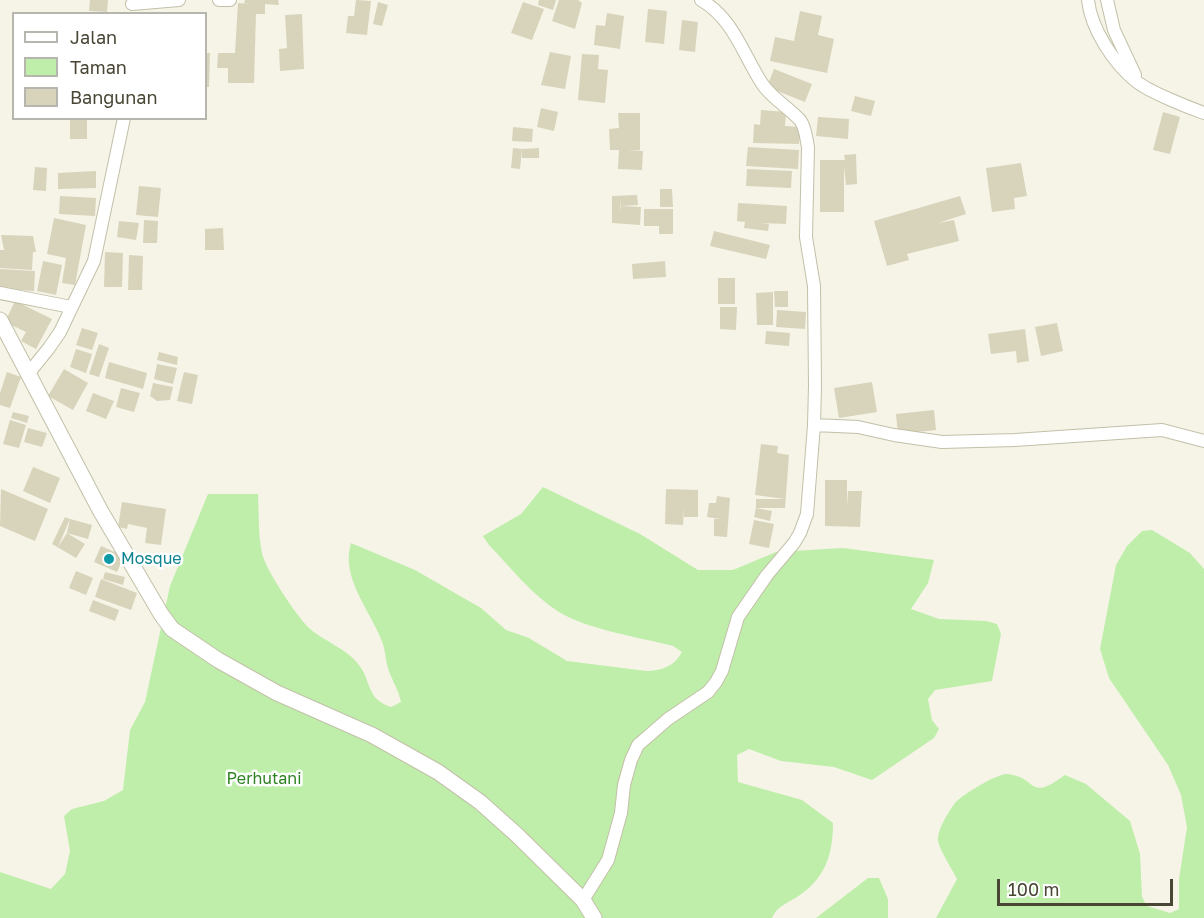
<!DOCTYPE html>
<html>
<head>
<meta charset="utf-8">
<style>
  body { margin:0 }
  #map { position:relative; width:1204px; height:918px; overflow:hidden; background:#f5f4e7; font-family:"Golos Text",sans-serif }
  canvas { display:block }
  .legend { position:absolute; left:12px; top:12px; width:195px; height:108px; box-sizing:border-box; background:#fff; border:2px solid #b6b5ae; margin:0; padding:8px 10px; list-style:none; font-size:18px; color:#494635 }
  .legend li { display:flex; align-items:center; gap:12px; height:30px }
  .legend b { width:30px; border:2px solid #b6b5ae }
  .scale { position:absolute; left:997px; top:879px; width:176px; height:27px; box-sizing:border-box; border:3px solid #494635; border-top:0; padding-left:8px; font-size:18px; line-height:21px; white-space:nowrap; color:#494635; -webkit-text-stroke:4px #fff; paint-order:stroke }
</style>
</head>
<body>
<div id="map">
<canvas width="1204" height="918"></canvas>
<ul class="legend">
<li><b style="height:8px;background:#fff"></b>Jalan</li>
<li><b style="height:16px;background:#bfeeab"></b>Taman</li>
<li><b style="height:16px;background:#d8d4bb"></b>Bangunan</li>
</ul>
<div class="scale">100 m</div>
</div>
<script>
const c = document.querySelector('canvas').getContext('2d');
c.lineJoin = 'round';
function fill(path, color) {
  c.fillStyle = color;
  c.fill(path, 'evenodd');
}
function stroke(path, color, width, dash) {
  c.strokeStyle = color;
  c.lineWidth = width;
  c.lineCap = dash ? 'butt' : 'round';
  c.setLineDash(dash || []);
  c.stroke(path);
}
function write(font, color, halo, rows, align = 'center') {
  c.font = font + ' "Golos Text",sans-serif';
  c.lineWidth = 5;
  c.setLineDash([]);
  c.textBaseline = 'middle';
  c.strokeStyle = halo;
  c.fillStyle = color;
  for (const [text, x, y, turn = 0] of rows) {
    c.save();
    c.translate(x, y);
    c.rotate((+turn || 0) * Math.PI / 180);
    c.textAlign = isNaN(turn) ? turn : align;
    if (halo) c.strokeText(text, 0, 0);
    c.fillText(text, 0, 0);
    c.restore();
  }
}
const green = new Path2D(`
  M543 487 640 534 698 570H733L776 552 843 548 934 560 928 583 911 609 939 619 986 621 997 624 1001 634 992 681 935 690 928 699 932 720 939 729 934 738 872 780 834 767 781 761 749 749 737 755 738 782 802 800 833 823C833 855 825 879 797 897 787 903 776 907 772 918H0V872L51 889 65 874 70 851 64 816 72 809 104 801 123 790 130 730 145 702 170 586 208 494H258C259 513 258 534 262 553 265 569 296 615 308 627 324 642 345 647 359 665 372 682 366 699 391 707L401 702C399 692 395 686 391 676 386 666 386 655 383 644 372 612 340 579 351 543L415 570 481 608 506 630 529 638 567 661 646 671C661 671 675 666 682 652L673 646C639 637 589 630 559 612 532 595 511 568 489 545L483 536 521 514Z
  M1152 530 1190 553 1204 569V918H936L957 879C952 869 940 851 938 841 937 830 949 811 955 803 962 795 996 774 1007 774 1039 777 1027 803 1065 775L1086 784 1130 821 1140 854 1142 897 1147 906 1170 913 1179 909V879L1187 827 1181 795 1168 765 1109 678 1100 649 1116 565 1127 546 1142 531Z
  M868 878H879L888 899V918H816Z`);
const building = new Path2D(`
  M90 0H108L107 12 89 11Z
  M245 0H278L279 5 265 4V14H256L254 83H228V68H217L218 53H235L238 3 252 4 244 3Z
  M356 0 371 1 367 35 346 33 348 16H354Z
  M539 0H556L553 10 538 5Z
  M559 0H578L582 3 575 29 552 21Z
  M378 2 388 5 382 26 373 24Z
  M523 2 544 9 532 40 511 33Z
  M648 9 667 11 664 44 645 42Z
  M800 11 822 16 818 35 834 39 827 73 770 61 775 37 794 41Z
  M607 13 624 16 620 49 594 45 596 25 605 26Z
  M302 14 304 69 280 71 279 49 287 48 285 15Z
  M682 20 698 22 695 52 679 50Z
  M550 52 571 56 565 89 541 85Z
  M206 53H210L209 87H206Z
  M582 54 599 55 598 69 608 70 605 103 578 100Z
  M774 69 812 84 805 102 767 87Z
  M855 96 875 101 871 116 851 111Z
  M541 108 558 112 554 131 537 127Z
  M761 110 786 112 785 126 801 127 799 144 753 143 754 124 760 125Z
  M1163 112 1180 117 1170 154 1153 150Z
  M618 113H640V150H628L643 151 642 170 618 169 619 150H610L609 129 619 128Z
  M818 117 849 119 848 139 816 136Z
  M70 119H87V139H70Z
  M513 127 533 129 532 142 512 141Z
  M748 147 799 150 798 169 746 166Z
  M513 148 522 149 520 169 511 168Z
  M539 148V158H522V149Z
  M856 154 857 184 846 185 844 166V212H820V160H845L844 155Z
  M1021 163 1027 196 1014 198 1015 209 992 212 986 168Z
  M35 167 47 168 46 191 33 190Z
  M747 169 792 171 791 188 746 186Z
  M96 171V188L58 189V173Z
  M139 186 161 188 158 217 136 215Z
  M660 189H672L673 207H660Z
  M637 195 638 205 621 206V199L620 213 621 206 641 207 640 225 612 223V196Z
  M60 196 96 198 95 216 59 214Z
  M960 196 966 214 938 223 954 220 959 241 907 254 909 260 887 266 874 221Z
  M738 203 787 206 786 224 760 223 769 224 768 231 744 228 745 222 737 221Z
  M644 209H673V234H659V226H644Z
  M54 218 86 225 75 285 62 283 66 258 47 254Z
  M144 220 158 221 157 243H143Z
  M119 221 139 223 136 240 117 237Z
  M223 228 224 250H205V229Z
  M714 231 770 245 766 259 710 246Z
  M1 235 33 236 36 252H33L32 270 0 268V250H4Z
  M105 252 123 253 122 287H104Z
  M129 255 143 256 142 290H128Z
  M43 261 62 265 56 295 37 291Z
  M665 261 666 277 633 279 632 264Z
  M0 269 35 271 34 291 0 289Z
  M718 278H735V304H718Z
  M774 291H788V307H775Z
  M773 292V325H757L756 293Z
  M15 301 52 319 36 349 21 341 26 332 5 322Z
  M720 307H737L736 330 720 329Z
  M777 310 806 312 805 329 776 327Z
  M1057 323 1063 351 1041 356 1035 327Z
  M82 328 98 333 92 350 76 345Z
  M1025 329 1029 361 1017 363 1016 351 991 354 988 334Z
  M766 331 790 333 789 346 765 344Z
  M99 344 109 348 99 377 89 374Z
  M76 349 92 354 86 373 70 367Z
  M159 352 178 357 177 365 157 360Z
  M109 362 147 373 143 389 105 378Z
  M157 364 177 368 173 384 154 379Z
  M64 369 88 383 73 410 48 396Z
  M7 372 21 377 10 408 0 405V393Z
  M184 372 198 375 192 404 177 401Z
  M872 382 877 412 839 418 834 388Z
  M153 383 173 387 170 400 157 401 150 396Z
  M121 388 140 393 134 412 116 407Z
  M93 393 114 401 106 419 86 411Z
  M934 410 936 430 898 434 896 414Z
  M13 412 29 416 27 423 11 418Z
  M10 420 26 425 19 448 3 444Z
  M28 428 47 433 42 447 24 442Z
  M761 444 778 446 777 453 789 455 785 508H756V499H785L755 495Z
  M33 467 60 478 50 503 23 491Z
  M825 480H847V507L848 491H862L860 527 825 526Z
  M1 489 48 509 35 541 0 526Z
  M666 489 698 490V517H684V508L683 525 665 524Z
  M717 496 730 498 727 537 714 536V519H720L707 517 709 503H716Z
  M122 502 166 509 161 545 145 543 147 528 128 524 127 529 118 527Z
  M756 508 772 511 770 521 754 517Z
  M65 517 70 519 58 547 67 533 70 519 92 525 88 539 67 533 85 544 76 558 52 544Z
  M754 520 774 524 769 548 749 544Z
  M101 546 124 556 117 572 94 562Z
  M76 571 93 578 86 595 69 588Z
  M105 572 125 577 123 585 103 579Z
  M101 579 137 593 131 610 95 597Z
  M93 600 119 610 115 621 89 611Z`);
const minor = new Path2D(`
  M219 0H230
  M1088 0C1091 29 1114 64 1137 82 1150 92 1187 107 1204 113
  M1107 0 1114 30 1135 75
  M132 4 179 0
  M0 293 71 307
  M28 374 49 348 60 332 94 261 124 118
  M814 425 858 427 894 435 942 442 1015 440 1162 430 1204 441
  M583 900 608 860 621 813 624 785 631 760 638 745 668 719 708 692 716 682 722 671 738 617 767 575 794 543 800 533 807 514 814 425 815 386 814 286 806 237 808 147C806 138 806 128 800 120 789 108 772 98 763 85 743 55 734 19 701 0`);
const tertiary = new Path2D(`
  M0 320 100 510 161 614 172 629 218 660 277 693 372 735 438 772 480 802 517 835 583 900 594 918`);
const markers = [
  [109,559,6,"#0f9aa8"]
];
const cultureNames = [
  ["Mosque",121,559]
];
const parkNames = [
  ["Perhutani",264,779]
];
fill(green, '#bfeeab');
fill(building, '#d8d4bb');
stroke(minor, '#c2c0a8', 14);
stroke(tertiary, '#c2c0a8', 17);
stroke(minor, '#fff', 12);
stroke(tertiary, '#fff', 15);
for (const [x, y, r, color] of markers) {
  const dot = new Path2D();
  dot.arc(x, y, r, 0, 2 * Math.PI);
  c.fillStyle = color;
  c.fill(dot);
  stroke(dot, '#fff', 2);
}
write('16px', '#0d838f', '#fff', cultureNames, 'left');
write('16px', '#2d8221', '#fff', parkNames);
</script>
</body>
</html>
